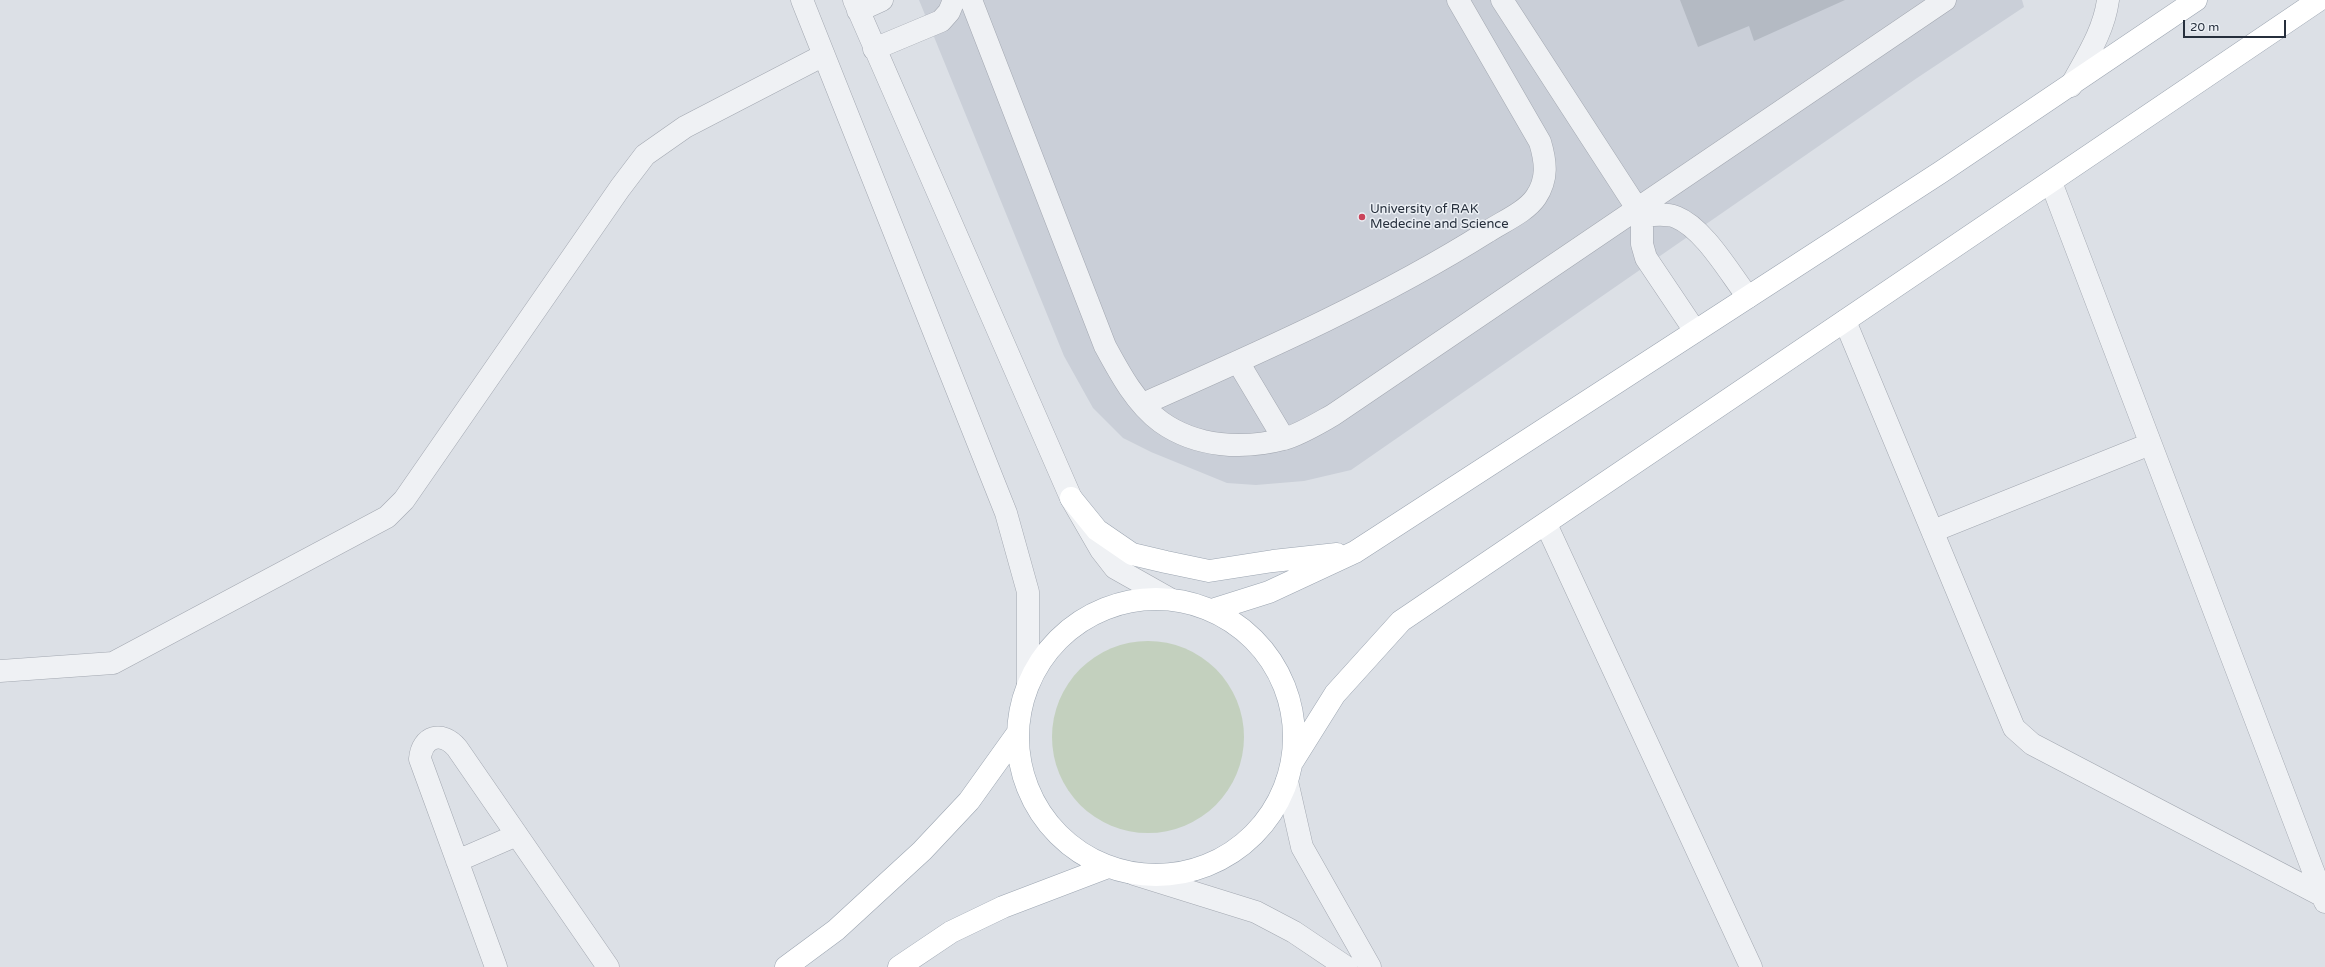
<!DOCTYPE html>
<html>
<head>
<meta charset="utf-8">
<style>
  body { margin:0 }
  #map { position:relative; width:2325px; height:967px; overflow:hidden; background:#dce0e6; font-family:"Varela Round",sans-serif }
  canvas { display:block }
  .scale { position:absolute; left:2183px; top:20px; width:103px; height:18px; box-sizing:border-box; border:2px solid #262f3c; border-top:0; padding-left:5px; font-size:12px; line-height:14px; white-space:nowrap; color:#262f3c; -webkit-text-stroke:3px #ebeff4; paint-order:stroke }
</style>
</head>
<body>
<div id="map">
<canvas width="2325" height="967"></canvas>
<div class="scale">20 m</div>
</div>
<script>
const c = document.querySelector('canvas').getContext('2d');
c.lineJoin = 'round';
function fill(path, color) {
  c.fillStyle = color;
  c.fill(path, 'evenodd');
}
function stroke(path, color, width, dash) {
  c.strokeStyle = color;
  c.lineWidth = width;
  c.lineCap = dash ? 'butt' : 'round';
  c.setLineDash(dash || []);
  c.stroke(path);
}
function write(font, color, halo, rows, align = 'center') {
  c.font = font + ' "Varela Round",sans-serif';
  c.lineWidth = 3;
  c.setLineDash([]);
  c.textBaseline = 'middle';
  c.strokeStyle = halo;
  c.fillStyle = color;
  for (const [text, x, y, turn = 0] of rows) {
    c.save();
    c.translate(x, y);
    c.rotate((+turn || 0) * Math.PI / 180);
    c.textAlign = isNaN(turn) ? turn : align;
    if (halo) c.strokeText(text, 0, 0);
    c.fillText(text, 0, 0);
    c.restore();
  }
}
const built = new Path2D(`
  M919 0H2022L2024 7 1917 78 1351 470 1304 481 1256 485 1227 483 1151 452 1123 438 1093 408 1064 356Z`);
const green = new Path2D(`
  M1052 737a96 96 0 1 1 192 0a96 96 0 1 1-192 0Z`);
const building = new Path2D(`
  M1680 0H1845L1754 41 1749 26 1698 47Z`);
const minor = new Path2D(`
  M802 0 1006 513 1028 592V684
  M854 0 1071 498 1101 550 1115 568 1170 599
  M971 0 1105 346C1119 372 1136 404 1161 422 1196 447 1243 450 1284 439 1301 434 1317 424 1333 415L1945 0
  M1502 0 1642 216V244L1646 258 1695 331
  M858 11 882 0
  M874 49 941 21 949 12 954 0
  M2071 86C2086 58 2104 31 2108 0
  M2051 182 2325 902
  M1642 216C1653 215 1665 213 1676 217 1704 228 1730 274 1748 297
  M1845 321 2014 728 2032 744 2323 896
  M1238 362 1284 439
  M1143 404C1260 352 1379 300 1487 232 1502 222 1526 212 1536 197 1548 179 1546 162 1540 142L1458 0
  M1546 524 1751 967
  M1933 531 2150 444
  M0 671 113 663 387 517 404 500 620 188 645 155 685 127 824 55
  M1287 781 1302 847 1370 967
  M457 861 517 835
  M1134 874 1256 912 1294 932 1346 967
  M496 967 420 759C422 736 442 730 457 748L608 967`);
const major = new Path2D(`
  M1071 498 1097 530 1132 554 1166 562 1209 571 1273 561 1337 554
  M1018 737a138 138 0 1 1 276 0a138 138 0 1 1-276 0Z
  M1212 610 1269 592 1355 552 1941 172 2196 0
  M1293 761 1335 694 1401 621 2319 0
  M786 967 836 930 922 851 969 801 1017 734
  M899 967 951 932 1003 907 1108 867`);
const markers = [
  [1362,217,4,"#ca435a"]
];
const poiNames = [
  ["University of RAK",1370,210],
  ["Medecine and Science",1370,225]
];
fill(built, '#cacfd8');
fill(green, '#c3d0be');
fill(building, '#b4bac3');
stroke(minor, '#a2a7b0', 23);
stroke(major, '#9ca5b1', 23);
stroke(minor, '#eff1f4', 22);
stroke(major, '#fff', 22);
for (const [x, y, r, color] of markers) {
  const dot = new Path2D();
  dot.arc(x, y, r, 0, 2 * Math.PI);
  c.fillStyle = color;
  c.fill(dot);
  stroke(dot, '#ebeff4', 1.5);
}
write('13px', '#262f3c', '#ebeff4', poiNames, 'left');
</script>
</body>
</html>
